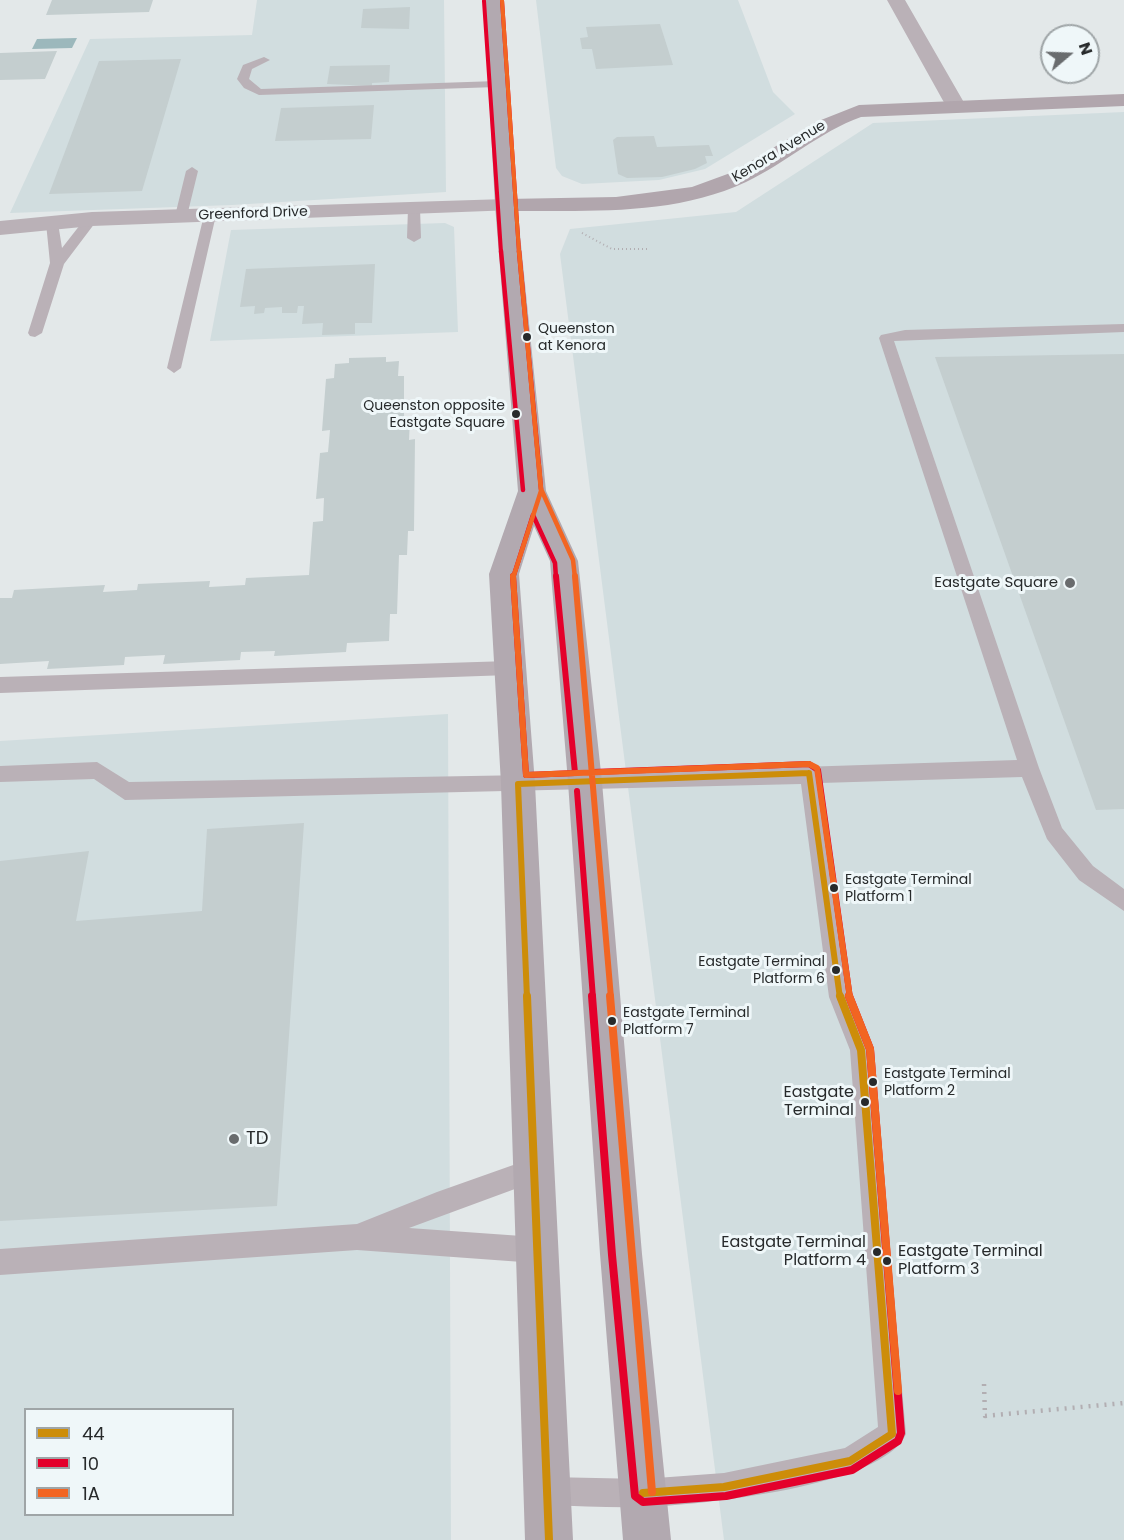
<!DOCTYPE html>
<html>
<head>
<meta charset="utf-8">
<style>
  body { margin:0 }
  #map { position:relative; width:1124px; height:1540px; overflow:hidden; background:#e3e8e9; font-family:Poppins,sans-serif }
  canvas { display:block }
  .legend { position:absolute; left:24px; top:1408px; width:210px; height:108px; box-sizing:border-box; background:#eff7f9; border:2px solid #9fa5a7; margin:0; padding:8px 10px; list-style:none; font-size:18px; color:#272a2b }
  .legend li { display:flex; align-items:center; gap:12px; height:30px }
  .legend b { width:30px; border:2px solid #9fa5a7 }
  .north { position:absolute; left:1040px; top:24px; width:60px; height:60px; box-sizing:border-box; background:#eff7f9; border:2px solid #9fa5a7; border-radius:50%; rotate:71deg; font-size:16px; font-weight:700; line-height:24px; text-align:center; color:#272a2b }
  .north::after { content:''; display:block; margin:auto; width:21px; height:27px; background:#696c6e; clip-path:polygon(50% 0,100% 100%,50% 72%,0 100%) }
</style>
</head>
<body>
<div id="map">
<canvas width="1124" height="1540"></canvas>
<ul class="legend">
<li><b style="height:8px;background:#cd8d09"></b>44</li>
<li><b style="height:8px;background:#e4002b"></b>10</li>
<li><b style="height:8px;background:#f26522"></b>1A</li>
</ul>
<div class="north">N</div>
</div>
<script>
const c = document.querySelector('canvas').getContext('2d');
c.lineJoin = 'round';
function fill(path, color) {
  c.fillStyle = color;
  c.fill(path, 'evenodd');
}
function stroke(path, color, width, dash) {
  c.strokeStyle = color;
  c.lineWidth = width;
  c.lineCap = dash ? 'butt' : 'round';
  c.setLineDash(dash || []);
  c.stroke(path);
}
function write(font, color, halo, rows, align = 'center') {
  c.font = font + ' Poppins,sans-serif';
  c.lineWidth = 6;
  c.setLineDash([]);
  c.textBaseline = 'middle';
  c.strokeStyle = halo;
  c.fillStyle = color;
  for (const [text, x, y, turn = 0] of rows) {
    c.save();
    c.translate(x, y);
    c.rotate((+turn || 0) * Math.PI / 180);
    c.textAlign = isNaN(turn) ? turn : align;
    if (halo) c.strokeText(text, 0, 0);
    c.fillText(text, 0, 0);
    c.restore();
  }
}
const built = new Path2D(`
  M257 0H444L446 192 232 205 10 213 90 39 252 35Z
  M536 0H738L773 92 795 114 705 169 659 180 582 184 562 176 556 168Z
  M1124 112V1540H724L560 254 570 229 736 212 873 123Z
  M445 223 454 227 458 332 210 341 231 230Z
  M448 714 451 1540H0V741ZM26 1410H232V1514H26Z`);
const water = new Path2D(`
  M77 38 72 48 32 49 37 39Z`);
const building = new Path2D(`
  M52 0H153L149 12 46 15Z
  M410 7 409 29 361 28 363 9Z
  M660 24 673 65 596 69 592 49H582L580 38 588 37 586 27Z
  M57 51 45 79 0 80V53Z
  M181 59 142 191 49 194 99 61Z
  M390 65 389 82 372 83V86L327 84 330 66Z
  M374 105 371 139 275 141 281 108Z
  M654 136 657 147 709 145 713 156H705L707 163 695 169 662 177 627 178 618 174 613 140 617 137Z
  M375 264 372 323H355V334L322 335 323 323 302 324 304 306H298L297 313H282V307L265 308 264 313 254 314 255 306 240 307 246 269Z
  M1124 354V809L1096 810 935 357Z
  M386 357V362L399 361 398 376H404V419H410L409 440 415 439 414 531H408L407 555H399L397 614H390L389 641 347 643 346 652 274 656 275 651 241 652 240 660 163 664 165 655 125 657 124 665 47 669 49 661 0 664V598H12L14 590 105 585 103 592 137 590 138 584 210 581 209 587 245 585 246 578 309 575 313 522 323 521 324 498 316 499 320 453 328 452 330 430 322 431 326 379 334 378 335 364 349 363V358Z
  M304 823 277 1206 0 1221V861L89 851 76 921 202 911 207 829Z`);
const pathFar1 = new Path2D(`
  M582 233 612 249H648`);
const path = new Path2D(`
  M984 1384 985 1416 1124 1403`);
const lane = new Path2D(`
  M264 57 270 60 252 69 249 79 261 89 497 81 503 84 497 87 259 95 244 88 237 79 243 65Z
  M192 167 198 171 187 216 186 219H176L175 216 186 171Z
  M414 204 420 208 421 238 414 242 407 238 408 208Z
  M210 211 216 215 181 368 174 373 167 368 204 215Z
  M92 215 98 219 64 264 42 333 35 337 30 336 28 333 50 263 46 223 52 219 58 223 62 248 87 216Z
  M1124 324V332L894 341 1039 768 1062 828 1093 866 1124 889V911L1079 880 1047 839 1022 777 820 783 851 997 872 1050 906 1434C884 1487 698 1505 644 1507 612 1508 580 1506 548 1505L538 1501 534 1491 538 1481 548 1477 643 1479 724 1473 845 1448 878 1427 850 1050 829 997 801 784 125 800 94 779 0 782V766L97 762 129 782 585 774 1017 760 879 338 881 335 905 330Z
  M509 661 515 663 518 668 515 673 509 675 0 693V677Z
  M533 1158 542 1161 545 1170 542 1179 409 1228 536 1237 545 1241 549 1250 545 1259 536 1263 357 1250 0 1275V1249L357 1224 437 1192Z`);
const street = new Path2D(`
  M887 0H905L966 106 963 110H949L946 106Z
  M506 199 514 200 517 205 514 210 92 226 0 235V221L92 212Z`);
const secondary = new Path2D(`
  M1124 94V106L861 117C819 132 786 163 746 182 671 217 586 210 506 211L498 210 495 205 498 200 506 199 616 197 692 187 733 172 816 122 859 105Z`);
const primary = new Path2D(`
  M484 0H502L517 205 546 491 578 561 602 782 642 1254 671 1540H623L600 1254 568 782 550 561 534 526 519 574 535 784 573 1540H525L501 784 489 574 518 491 495 205Z`);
const bus1Far1 = new Path2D(`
  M809 773 840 998
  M518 784 527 998
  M518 784 809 773`);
const bus1 = new Path2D(`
  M527 996 549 1540
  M643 1493 724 1487 850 1461 892 1434 861 1050 840 996`);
const bus2Far3 = new Path2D(`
  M502 0 519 252
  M484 1 501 252`);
const bus2Far2 = new Path2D(`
  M501 251 523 490
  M519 251 541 489
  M513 578 533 515 555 563 556 578`);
const bus2Far1 = new Path2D(`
  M513 576 526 775 575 773 556 576
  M593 772 809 764 818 770 850 998
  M577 791 593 998`);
const bus2 = new Path2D(`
  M592 996 612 1255 635 1496 643 1502 726 1496 852 1470 898 1441 901 1433 870 1049 849 996`);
const bus3Far3 = new Path2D(`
  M502 0 519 252`);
const bus3Far2 = new Path2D(`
  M539 465 541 489 573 560 575 578
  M513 578 541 491 519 251`);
const bus3Far1 = new Path2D(`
  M513 576 526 775 809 764 817 768 850 998
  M575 576 611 998`);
const bus3 = new Path2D(`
  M610 996 652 1492
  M849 996 870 1049 898 1391`);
const markers = [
  [527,337,5,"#272a2b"],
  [516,414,5,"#272a2b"],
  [1070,583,6,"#696c6e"],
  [834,888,5,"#272a2b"],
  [836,970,5,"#272a2b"],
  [612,1021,5,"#272a2b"],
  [873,1082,5,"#272a2b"],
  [865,1102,5,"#272a2b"],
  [234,1139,6,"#696c6e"],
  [877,1252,5,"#272a2b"],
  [887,1261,5,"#272a2b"]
];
const farStreetnames = [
  ["Kenora Avenue",779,152,-31],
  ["Greenford Drive",253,214,-2]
];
const busNames = [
  ["Queenston",538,329],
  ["at Kenora",538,346],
  ["Queenston opposite",505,406,"right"],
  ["Eastgate Square",505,423,"right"],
  ["Eastgate Terminal",845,880],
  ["Platform 1",845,897],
  ["Eastgate Terminal",825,962,"right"],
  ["Platform 6",825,979,"right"],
  ["Eastgate Terminal",623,1013],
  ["Platform 7",623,1030],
  ["Eastgate Terminal",884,1074],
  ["Platform 2",884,1091]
];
const poiNames = [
  ["Eastgate Square",1058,583]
];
const nearBusnames = [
  ["Eastgate",854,1093],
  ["Terminal",854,1111],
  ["Eastgate Terminal",866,1243],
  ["Platform 4",866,1261],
  ["Eastgate Terminal",898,1252,"left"],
  ["Platform 3",898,1270,"left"]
];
const nearPoinames = [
  ["TD",246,1139]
];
fill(built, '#d1dddf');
fill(water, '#9cb8bc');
fill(building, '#c4cecf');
stroke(pathFar1, '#b2aeb2', 2, [1, 3]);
stroke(path, '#b2aeb2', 4.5, [2, 6]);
fill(lane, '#bab1b7');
fill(street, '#bab1b7');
fill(secondary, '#b1a6ad');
fill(primary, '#b2a9b0');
stroke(bus1Far1, '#cd8d09', 6);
stroke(bus1, '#cd8d09', 8);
stroke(bus2Far3, '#e4002b', 4);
stroke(bus2Far2, '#e4002b', 4.5);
stroke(bus2Far1, '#e4002b', 6);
stroke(bus2, '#e4002b', 8);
stroke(bus3Far3, '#f26522', 4);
stroke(bus3Far2, '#f26522', 4.5);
stroke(bus3Far1, '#f26522', 6);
stroke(bus3, '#f26522', 8);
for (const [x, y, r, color] of markers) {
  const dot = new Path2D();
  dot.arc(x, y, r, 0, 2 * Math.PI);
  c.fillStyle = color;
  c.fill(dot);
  stroke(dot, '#eff7f9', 2);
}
write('14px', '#272a2b', '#eff7f9', farStreetnames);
write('14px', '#272a2b', '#eff7f9', busNames, 'left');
write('15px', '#272a2b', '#eff7f9', poiNames, 'right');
write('16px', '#272a2b', '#eff7f9', nearBusnames, 'right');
write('18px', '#272a2b', '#eff7f9', nearPoinames, 'left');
</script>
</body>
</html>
